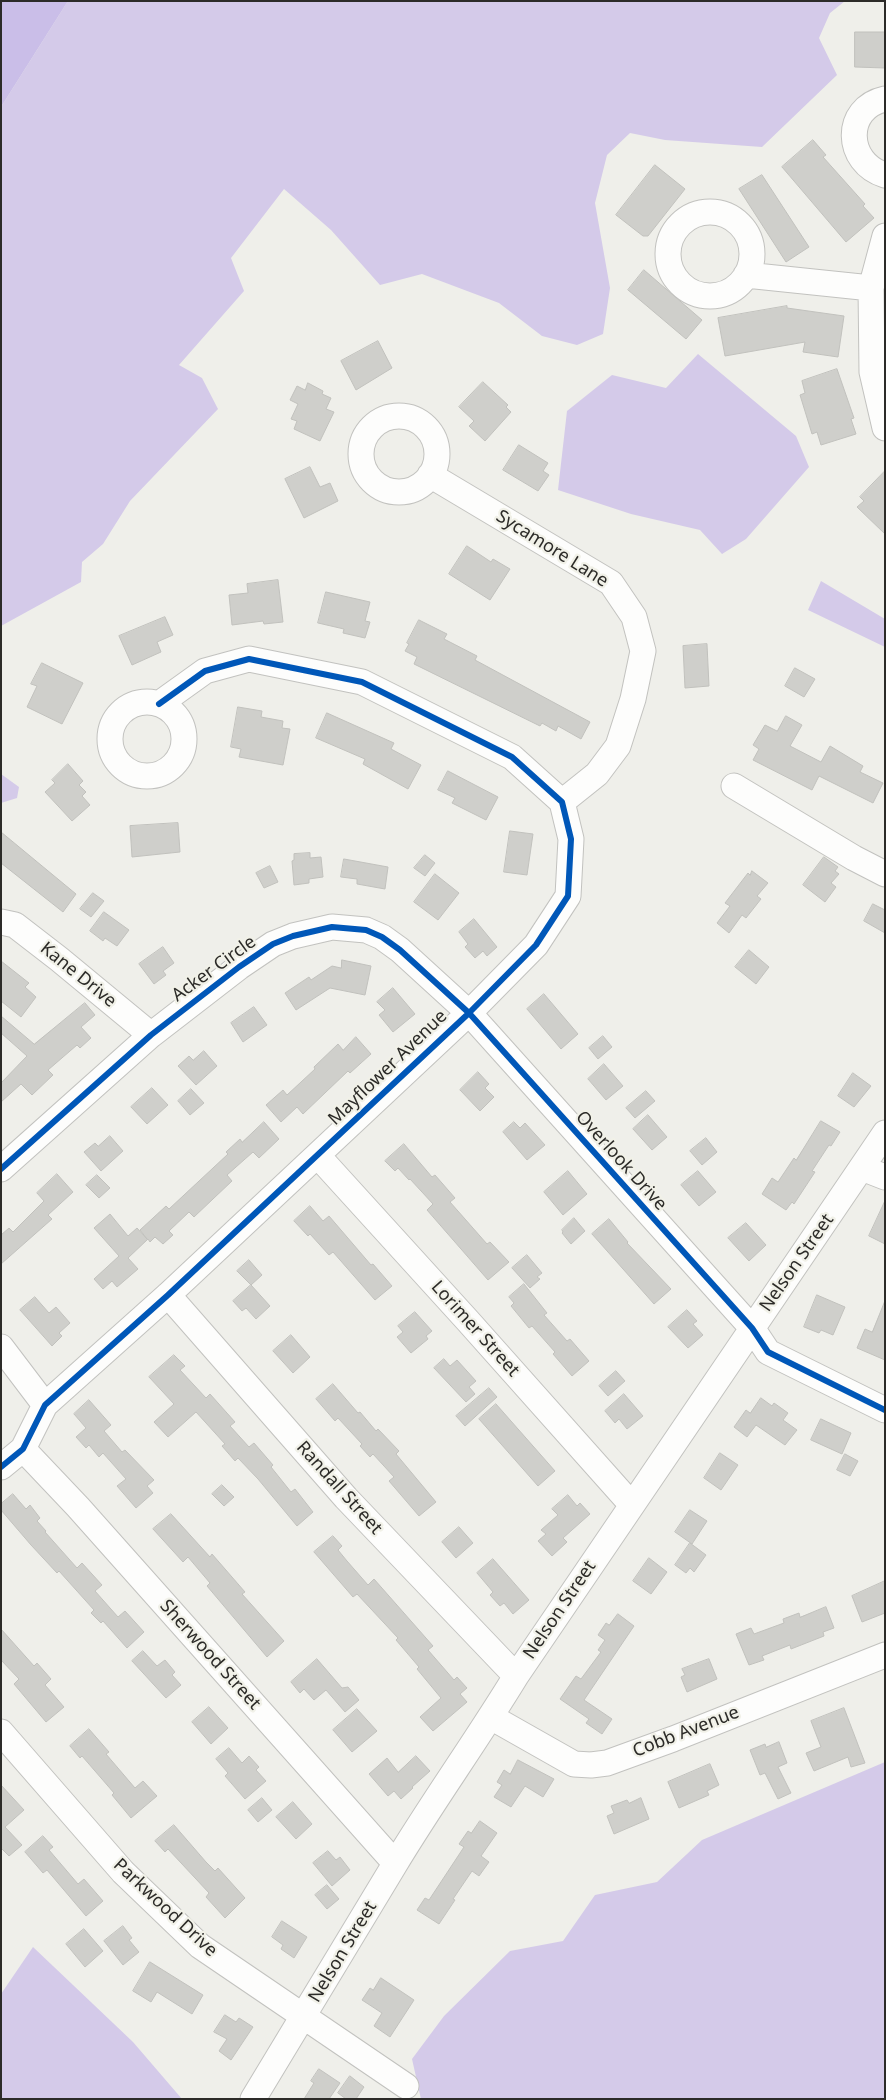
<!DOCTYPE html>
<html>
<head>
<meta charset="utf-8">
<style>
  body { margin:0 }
  #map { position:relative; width:886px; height:2100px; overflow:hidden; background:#efefea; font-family:"Noto Sans",sans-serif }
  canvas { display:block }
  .frame { position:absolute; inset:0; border:2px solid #2c2b28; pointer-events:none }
</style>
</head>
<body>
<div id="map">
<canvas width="886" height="2100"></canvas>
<div class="frame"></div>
</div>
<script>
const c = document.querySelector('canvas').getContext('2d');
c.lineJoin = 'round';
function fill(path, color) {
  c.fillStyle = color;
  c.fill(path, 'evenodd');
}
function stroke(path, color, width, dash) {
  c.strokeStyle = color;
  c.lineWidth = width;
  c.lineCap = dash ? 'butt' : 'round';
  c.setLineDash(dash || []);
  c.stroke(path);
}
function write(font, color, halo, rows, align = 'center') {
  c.font = font + ' "Noto Sans",sans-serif';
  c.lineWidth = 4.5;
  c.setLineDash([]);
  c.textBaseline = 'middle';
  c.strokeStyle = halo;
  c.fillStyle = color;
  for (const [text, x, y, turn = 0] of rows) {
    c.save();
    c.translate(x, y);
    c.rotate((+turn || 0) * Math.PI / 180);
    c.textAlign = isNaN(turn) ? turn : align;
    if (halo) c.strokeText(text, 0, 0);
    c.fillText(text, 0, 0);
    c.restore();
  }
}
const forest = new Path2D(`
  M68 1H845L830 13 819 38 837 75 762 147 665 140 630 133 607 155 595 203 610 288 603 334 577 345 542 336 499 303 422 274 380 285 331 230 284 189 231 258 244 291 179 365 202 378 218 409 130 501 103 544 82 562 81 582 1 626V107Z
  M698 354 796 436 809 467 746 539 722 554 700 530 631 514 558 490 567 411 612 375 666 388Z
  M821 581 885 619V647L808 610Z
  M1 774 19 787 17 798 1 803Z
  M885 1762V2099H421L412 2059 444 2016 510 1951 563 1941 595 1895 657 1882 702 1840Z
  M33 1947 133 2042 182 2099H1V1994Z`);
const water = new Path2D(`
  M1 1H68L1 107Z`);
const building = new Path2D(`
  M855 32H885V68L855 67Z
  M813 140 826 155 823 157 865 204 863 206 874 218 846 242 782 167Z
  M655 165 685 189 648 236H643L616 215Z
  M762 175 809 247 786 262 739 189Z
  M644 270 702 320 686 339 628 290Z
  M787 306V308L844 316 838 357 803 352 805 342 725 356 718 318Z
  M378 341 392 368 356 390 341 361Z
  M837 369 854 418 851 419 856 434 821 445 817 432 812 434 800 395 805 393 802 381Z
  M483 382 508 405 506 407 511 412 485 441 469 426 474 421 459 407Z
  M308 383 323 391 322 394 331 398 326 409 334 412 320 441 294 429 297 421 291 419 298 404 290 400 297 386 305 390Z
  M519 445 548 463 543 471 549 475 538 491 503 470Z
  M310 467 320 487 330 483 338 501 304 518 285 479Z
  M885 471V534L857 507 864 501 860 497Z
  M467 546 491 562 493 559 510 569 490 600 449 574Z
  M278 580 283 622 264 624 263 621 232 625 229 595 248 593 247 584Z
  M326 592 370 602 365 621 370 622 365 638 343 633 344 629 318 623Z
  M165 617 173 635 157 642 161 652 132 665 119 636Z
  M419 620 447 634 444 639 477 656 475 660 590 722 581 739 558 726 556 731 542 723 540 726 414 664 417 657 405 651 409 644 407 643Z
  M707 644 709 686 685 688 683 646Z
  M42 663 83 683 62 724 27 707 37 686 31 684Z
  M795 668 815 679 804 697 785 686Z
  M238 707 262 711 261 717 283 721 282 728 290 729 283 765 239 757 241 749 231 747Z
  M327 713 394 743 391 749 421 765 408 789 363 764 365 759 316 738Z
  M786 716 802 725 790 746 821 762 830 746 863 766 860 772 883 783 873 803 819 776 812 790 753 760 759 749 753 745 765 725 777 731Z
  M68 764 83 781 79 785 86 792 82 796 90 805 72 821 45 792 55 783 52 780Z
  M448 771 498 797 486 820 452 803 455 798 438 790Z
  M178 823 180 852 132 857 130 826Z
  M510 831 533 834 527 875 504 872Z
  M1 832 76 894 63 912 1 863Z
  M310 853V858L321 857 323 877 309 879V883L294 885 292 861 294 860V854Z
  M425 855 435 863 425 876 414 868Z
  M824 857 838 867 835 871 839 874 831 883 836 887 825 902 803 885Z
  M344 859 388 867 385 889 357 884V879L341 877Z
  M270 866 278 882 264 888 256 873Z
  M752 871 768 883 757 896 761 899 746 918 742 915 729 933 717 923 730 906 725 903 748 873 750 875Z
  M435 874 459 893 438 920 414 902Z
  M93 893 104 901 91 917 80 909Z
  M873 904 885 910V933L864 921Z
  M104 912 129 930 117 946 105 938 103 941 90 931Z
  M474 919 497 947 487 956 483 951 475 958 465 947 468 944 459 932Z
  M163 947 174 963 163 971 166 975 154 984 139 964Z
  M749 950 769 967 756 984 735 967Z
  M342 960 371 966 365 995 330 988 296 1010 285 993 309 977 311 980 332 966 341 968Z
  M1 961 29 983 25 987 36 997 21 1017 1 1001Z
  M393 988 415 1014 393 1032 379 1015 385 1010 377 1002Z
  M544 994 578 1034 561 1049 527 1009Z
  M85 1003 95 1015 81 1027 91 1038 80 1048 77 1045 48 1070 53 1075 32 1095 21 1084 1 1102V1083L27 1056 1 1033V1016L34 1044Z
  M254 1007 267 1025 243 1042 231 1023Z
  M603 1036 612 1047 598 1059 589 1048Z
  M356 1037 371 1054 350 1073 348 1071 303 1114 297 1107 281 1122 266 1105 283 1090 287 1095 315 1069 314 1067 338 1044 343 1050Z
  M204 1051 217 1066 196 1085 178 1066 189 1056 193 1060Z
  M604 1064 623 1086 606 1100 588 1079Z
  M478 1072 489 1084 485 1088 494 1097 480 1111 460 1090Z
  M853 1073 871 1086 854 1107 838 1096Z
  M152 1088 168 1105 147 1124 131 1107Z
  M191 1089 204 1103 190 1115 178 1101Z
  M646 1091 655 1101 635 1118 626 1108Z
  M648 1115 667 1137 652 1150 633 1129Z
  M821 1121 840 1132 831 1146 829 1145 812 1171 815 1172 794 1204 792 1202 786 1210 762 1194 772 1178 778 1182 794 1158 796 1160Z
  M264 1122 279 1139 259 1158 253 1152 227 1175 232 1181 194 1217 189 1212 169 1231 173 1235 163 1244 155 1237 150 1242 148 1239 128 1258 138 1269 117 1287 112 1281 103 1289 94 1279 119 1256 94 1228 110 1214 128 1236 137 1228 147 1239 140 1230 166 1206 169 1209 228 1154 226 1152 240 1139 242 1142Z
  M514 1122 520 1128 525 1123 545 1145 527 1160 503 1132Z
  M110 1136 123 1151 101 1171 84 1152 95 1143 98 1146Z
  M706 1138 717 1152 702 1165 690 1151Z
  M404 1144 432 1177 435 1175 455 1198 450 1202 465 1219 487 1244 490 1242 509 1262 488 1280 427 1210 433 1204 410 1179 409 1180 398 1168 395 1171 385 1161Z
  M568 1171 587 1194 563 1215 544 1192Z
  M698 1171 716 1192 699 1206 681 1185Z
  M57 1174 73 1192 48 1215 52 1219 1 1264V1235L9 1228 13 1232 44 1201 37 1193Z
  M97 1175 110 1188 99 1198 86 1185Z
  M885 1201V1244L869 1236Z
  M310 1206 323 1221 329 1216 371 1265 373 1264 392 1286 375 1300 333 1252 329 1255 310 1234 308 1236 294 1221Z
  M574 1218 585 1231 571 1244 562 1233 563 1232 562 1230Z
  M609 1219 628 1242 627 1243 671 1289 654 1304 592 1234Z
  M746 1223 766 1245 749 1261 728 1238Z
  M527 1255 542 1273 537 1277 540 1279 530 1288 512 1268Z
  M249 1260 262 1275 251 1285 237 1271Z
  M524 1284 547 1313 544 1315 567 1341 570 1339 589 1361 572 1376 553 1354 555 1352 532 1326 529 1328 511 1306 514 1303 509 1297Z
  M251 1285 270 1306 256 1319 246 1308 242 1311 233 1301Z
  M817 1295 845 1307 833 1335 821 1330 819 1333 804 1327Z
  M35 1297 49 1313 56 1307 70 1323 59 1333 62 1336 52 1346 20 1310Z
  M885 1301V1360L857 1348 865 1329 872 1332Z
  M687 1310 697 1321 693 1324 703 1335 688 1348 668 1327Z
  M415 1312 432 1331 426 1336 428 1339 411 1353 397 1337 403 1332 398 1326Z
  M291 1335 310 1357 293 1373 273 1351Z
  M174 1355 185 1366 180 1370 206 1398 210 1394 235 1422 230 1426 249 1447 254 1443 273 1465 271 1467 291 1492 295 1489 313 1512 297 1526 258 1479 238 1458 235 1461 222 1446 225 1444 196 1412 168 1437 154 1422 174 1404 149 1377Z
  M444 1359 450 1366 457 1360 476 1381 469 1387 475 1394 466 1402 434 1368Z
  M616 1371 625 1381 608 1396 599 1386Z
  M333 1384 358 1413 360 1412 376 1431 378 1429 399 1451 396 1454 436 1502 419 1516 389 1481 394 1477 373 1454 370 1457 360 1446 362 1444 338 1418 335 1421 316 1399Z
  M489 1388 497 1397 465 1426 456 1416Z
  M624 1394 643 1416 627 1429 619 1419 615 1423 605 1411Z
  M761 1398 772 1406 774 1403 788 1413 783 1420 797 1430 785 1445 756 1425 747 1437 734 1427 746 1410 750 1413Z
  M89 1400 111 1425 104 1431 122 1452 125 1450 154 1480 147 1486 153 1493 136 1508 117 1486 126 1479 103 1453 99 1457 89 1445 86 1448 76 1437 86 1428 74 1414Z
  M496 1404 555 1471 538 1486 479 1419Z
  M821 1419 851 1433 842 1454 811 1440Z
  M720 1453 738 1465 721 1490 704 1478Z
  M845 1454 858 1461 850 1476 837 1470Z
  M222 1485 234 1497 224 1506 212 1494Z
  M13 1494 26 1509 30 1505 40 1518 37 1521 46 1531 45 1532 77 1568 82 1563 102 1585 95 1591 118 1617 125 1611 144 1632 127 1648 103 1621 101 1623 91 1613 94 1610 59 1571 57 1573 31 1545 1 1510V1504Z
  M568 1495 577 1506 580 1503 590 1514 563 1538 567 1542 552 1556 538 1541 546 1534 541 1530 558 1515 552 1509Z
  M690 1510 707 1521 692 1544 675 1532Z
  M171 1514 210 1557 212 1554 245 1592 242 1594 284 1641 267 1657 207 1586 210 1583 188 1557 183 1562 153 1529Z
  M459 1527 473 1543 456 1558 442 1542Z
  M333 1536 342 1546 338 1550 347 1561 368 1585 374 1579 433 1646 428 1650 454 1680 457 1677 467 1688 460 1694 467 1702 433 1731 420 1717 441 1698 417 1669 419 1667 396 1640 398 1638 357 1594 353 1597 314 1552Z
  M690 1543 706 1555 694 1572 690 1568 686 1573 675 1565Z
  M649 1558 667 1572 651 1594 633 1581Z
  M493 1559 529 1600 513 1614 504 1603 500 1606 490 1595 493 1592 477 1573Z
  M885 1581V1613L862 1622 852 1596Z
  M826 1607 834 1628 823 1632 824 1636 791 1649 790 1645 762 1656 764 1660 749 1665 736 1634 751 1628 754 1634 784 1623 783 1619 799 1613 800 1617Z
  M618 1614 634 1626 584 1700 612 1719 602 1734 586 1723 589 1719 560 1699 576 1676 581 1679 601 1652 598 1650 605 1640 598 1635 606 1623 609 1625Z
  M1 1629 34 1666 37 1663 51 1679 45 1685 64 1707 46 1722 14 1684 19 1679 1 1660Z
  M143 1651 157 1666 165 1660 175 1672 172 1675 181 1685 166 1698 132 1661Z
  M317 1659 342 1688 348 1687 359 1700 345 1712 326 1690 314 1700 304 1689 300 1693 291 1682Z
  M709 1659 717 1679 687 1692 681 1677 685 1675 682 1669Z
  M209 1707 228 1728 211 1744 192 1722Z
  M844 1708 865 1763 851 1767 848 1757 814 1771 806 1753 821 1747 811 1721Z
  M357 1709 377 1731 352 1752 333 1730Z
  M89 1729 109 1752 106 1754 135 1788 143 1781 157 1796 131 1818 112 1795 114 1793 82 1756 80 1758 70 1746Z
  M779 1742 787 1763 778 1767 791 1793 778 1799 765 1773 760 1775 750 1750 765 1744 766 1747Z
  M229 1748 242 1763 249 1756 259 1767 256 1770 266 1781 245 1799 225 1776 228 1773 216 1759Z
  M416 1756 430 1771 412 1787 413 1788 401 1799 394 1791 388 1796 369 1774 387 1758 398 1772Z
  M518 1760 554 1779 543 1797 525 1786 511 1807 494 1797 502 1785 497 1782 504 1770 510 1774Z
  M710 1764 719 1785 707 1791 709 1795 679 1808 668 1782Z
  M1 1785 24 1810 5 1827 22 1845 9 1856 1 1848Z
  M262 1798 272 1810 258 1822 248 1810Z
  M641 1798 649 1819 614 1834 607 1816 614 1813 611 1806 627 1800 629 1803Z
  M293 1802 312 1824 296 1839 276 1817Z
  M480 1821 497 1833 481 1856 489 1862 479 1876 472 1871 453 1899 455 1900 439 1924 417 1910 425 1898 429 1900 464 1847 459 1844 468 1831 471 1833Z
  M174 1825 206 1862 215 1871 218 1868 245 1898 225 1918 206 1897 209 1893 168 1849 165 1852 155 1841Z
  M43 1836 53 1847 49 1850 78 1884 84 1879 103 1901 86 1916 47 1870 43 1873 25 1852Z
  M328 1851 336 1860 340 1857 350 1870 332 1886 313 1863Z
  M327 1885 339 1899 327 1909 315 1895Z
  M282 1921 307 1937 294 1958 281 1949 283 1945 272 1937Z
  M123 1926 132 1938 129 1940 139 1952 123 1965 104 1941Z
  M84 1929 103 1951 85 1967 66 1944Z
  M150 1962 203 1995 192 2014 157 1992 151 2002 133 1991Z
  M381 1978 414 2000 390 2037 374 2026 382 2013 362 2000 370 1988 373 1990Z
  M225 2015 236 2022 239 2018 253 2027 231 2060 219 2051 227 2039 214 2032Z
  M319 2069 340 2083 329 2099H304L314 2083 311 2081Z
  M350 2076 364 2087 356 2099H346L338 2093Z`);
const minor = new Path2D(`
  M885 99C843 108 845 163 885 175
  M668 254a42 42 0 1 1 84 0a42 42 0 1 1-84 0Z
  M885 236 871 288 872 372 885 428
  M746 275 871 288
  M361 454a38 38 0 1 1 76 0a38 38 0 1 1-76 0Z
  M430 475 611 583 634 617 643 651 633 699 618 746 597 774 562 802
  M110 739a37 37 0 1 1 74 0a37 37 0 1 1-74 0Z
  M734 786 854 858 885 874
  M1 922 15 925 59 959 151 1035
  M318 1156 468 1321 631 1504
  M862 1168 885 1177
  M1 1169 151 1035 239 967 273 944 293 936 332 927 366 930 382 937 400 950 469 1013 752 1328 768 1352 885 1410
  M168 1295 346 1498 516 1676
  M1 1347 45 1405
  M23 1449 78 1507 395 1863
  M1 1467 23 1449 45 1405 168 1295 469 1013 536 945 568 896 571 839 562 802 512 757 362 682 249 659 205 671 159 704
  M491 1717 574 1764 591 1765 607 1763 673 1739 885 1655
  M1 1732 123 1872 200 1946 406 2086
  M253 2099C301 2021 347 1942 395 1864 433 1801 477 1740 516 1676L885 1133`);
const cycleway = new Path2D(`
  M1 1169 151 1035 239 967 273 944 293 936 332 927 366 930 382 937 400 950 469 1013 752 1328 768 1352 885 1410
  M1 1467 23 1449 45 1405 168 1295 469 1013 536 945 568 896 571 839 562 802 512 757 362 682 249 659 205 671 159 704`);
const streetNames = [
  ["Sycamore Lane",552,549,32],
  ["Acker Circle",214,969,-36],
  ["Kane Drive",78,975,39],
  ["Mayflower Avenue",388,1068,-44],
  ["Overlook Drive",621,1161,48],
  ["Nelson Street",797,1263,-55],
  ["Lorimer Street",475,1329,48],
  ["Randall Street",339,1488,48],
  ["Nelson Street",560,1610,-56],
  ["Sherwood Street",210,1655,48],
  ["Cobb Avenue",686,1732,-21],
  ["Parkwood Drive",165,1908,43],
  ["Nelson Street",343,1952,-59]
];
fill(forest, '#d4cae9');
fill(water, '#cabee8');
fill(building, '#cfcfcb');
stroke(building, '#c1c1bd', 1);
stroke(minor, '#c2c2bf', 27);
stroke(minor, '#fdfdfc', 25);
stroke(cycleway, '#0057b8', 6);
write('18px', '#2c2b28', '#f1f1e8', streetNames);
</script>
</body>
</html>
